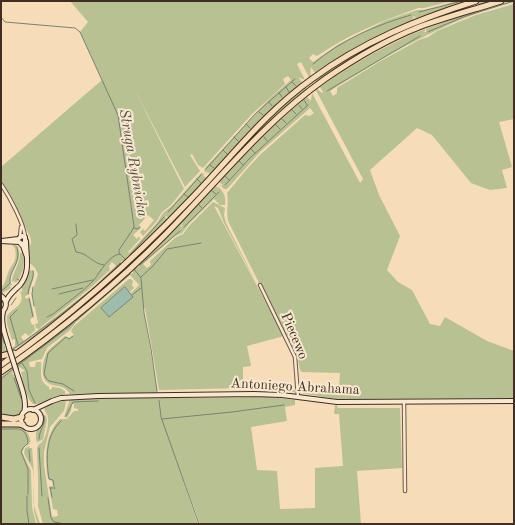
<!DOCTYPE html>
<html>
<head>
<meta charset="utf-8">
<style>
  body { margin:0 }
  #map { position:relative; width:515px; height:525px; overflow:hidden; background:#f6dcb7; font-family:"Old Standard TT",serif }
  canvas { display:block }
  .frame { position:absolute; inset:0; border:2px solid #412d24; pointer-events:none }
</style>
</head>
<body>
<div id="map">
<canvas width="515" height="525"></canvas>
<div class="frame"></div>
</div>
<script>
const c = document.querySelector('canvas').getContext('2d');
c.lineJoin = 'round';
function fill(path, color) {
  c.fillStyle = color;
  c.fill(path, 'evenodd');
}
function stroke(path, color, width, dash) {
  c.strokeStyle = color;
  c.lineWidth = width;
  c.lineCap = dash ? 'butt' : 'round';
  c.setLineDash(dash || []);
  c.stroke(path);
}
function write(font, color, halo, rows, align = 'center') {
  c.font = font + ' "Old Standard TT",serif';
  c.lineWidth = 4;
  c.setLineDash([]);
  c.textBaseline = 'middle';
  c.strokeStyle = halo;
  c.fillStyle = color;
  for (const [text, x, y, turn = 0] of rows) {
    c.save();
    c.translate(x, y);
    c.rotate((+turn || 0) * Math.PI / 180);
    c.textAlign = isNaN(turn) ? turn : align;
    if (halo) c.strokeText(text, 0, 0);
    c.fillText(text, 0, 0);
    c.restore();
  }
}
const green = new Path2D(`
  M70 1H452L424 8H418C382 21 349 34 317 56L313 54 309 58 313 62 339 44 385 21 417 10H424L457 1H467L415 19 414 18 416 17 413 16 414 20 361 44 316 72 315 73 311 67C309 78 313 87 322 93L323 92 320 87C353 64 387 44 425 29V31L423 32H426V29L463 15 510 1H514V2C446 19 388 55 330 91L333 96 337 93V88L379 62 419 40 428 37 437 31 476 15 514 4V119L499 122 512 167 502 170 507 188 490 190 471 183 432 135 417 128 370 170 379 195 400 236 387 270 398 282 412 290 430 324 440 326 445 317 487 341 514 351V398L336 399 300 393V391L306 387H339L340 373 302 372 300 370 297 354 260 285 228 221C226 212 229 203 227 193L246 170 261 154 305 115 310 116 314 113 310 108 260 152 227 189H224L219 184 222 186 223 185 219 182 216 186 219 189 218 186C224 192 226 197 225 205H220L214 199 188 225 182 233 175 236 143 264 147 268 151 265 150 261 176 237 183 234 189 226 213 202 225 208 224 215 226 223 258 286 224 223 218 208 214 206 284 336 247 346 251 366 243 367V388L296 390V392L243 388 159 390 145 308 143 309 144 313 159 400 161 408 159 398 270 397 295 400V405L285 407 287 421 251 427 257 470 277 471 280 509 315 508V468L343 466 339 414H334L335 405H337V407L339 408H400L402 468 357 471 361 524H200L174 453 198 524H43L38 506V480L37 447H38V445C45 443 49 426 48 418 48 415 45 412 44 409L49 405 63 400 66 402 64 411 50 427 44 452V465L52 517 58 516 57 510 53 509 49 487 53 486 52 481 48 479C45 458 44 435 60 419H67L74 411H78V409L74 408V404H72L71 411 67 418 64 417 70 399 118 398 119 393 70 394C63 383 56 388 48 383 39 377 43 358 48 351 53 345 60 341 65 336L69 338 74 335 71 331 74 326 129 279H131L133 281 132 285 134 288 129 293V292L125 287 101 308 109 317 133 296 131 294H130L139 285 130 275 76 322 70 330 47 348 42 359 29 362 30 367H35L36 362H41C42 373 38 380 49 387V389L51 390 52 387 60 388 65 391V394L51 398 38 404H33C26 398 23 382 21 372L25 371 24 370 19 367 12 372 13 375H15L14 376 16 378C22 398 34 422 1 415V377L71 324 129 273 132 274 133 272 125 261H121V264C101 282 81 299 60 316 42 330 24 348 1 354V328L6 343 4 345 6 347 5 348 6 351H8L15 346V339L12 340 7 324V316C14 306 26 306 20 291L22 292V289L21 287 30 270 34 271C35 278 30 287 29 294L25 296V298L30 299 34 315 30 320 32 325 34 324 35 330 29 336 25 333 21 337 24 341 89 291 116 266 112 262 109 266 110 270 88 290 42 326 39 329 36 328 35 324 38 323 32 293 38 274 35 268 30 263 27 235 31 246V239L12 199 1 179V167L102 80 80 32 88 22ZM301 62 363 179 360 183 312 93 311 101 307 97C260 135 222 180 180 224L183 226 180 227 181 225 180 224 138 265 139 267 135 268 127 259 128 255 129 257 168 220 165 217 167 216 168 219 177 210 252 128 282 99 301 83 302 82 298 77 305 80 297 64ZM288 76 291 80 269 99 205 168 204 171 208 174 206 171 210 174 206 178 203 175 204 174 206 175 203 173H201L172 206 163 213 157 223 129 253 128 252 140 239 139 236 137 239 133 235 142 227 141 228 139 225 148 215 154 220 145 231 143 229 144 228 140 232 143 236 156 222 162 212 171 205 184 189 134 88 185 187 200 171 190 155 192 154 198 165 203 168 252 114 285 84 283 79Z
  M484 1H494L427 22 316 83 315 79C368 42 422 20 484 1Z
  M305 86 307 90C244 140 192 206 133 262L132 261 188 206 244 143 271 116Z
  M12 245H16C27 259 5 273 12 285L10 286 11 288 1 294V288C5 284 5 281 7 276 10 264 18 264 15 248Z
  M23 252C26 262 23 274 16 283L14 281 12 282C11 275 20 265 20 253Z
  M126 267 128 268 67 320 1 369V367L75 311Z
  M42 413 46 416 47 420 43 439 37 443 38 441H36V432L42 422Z
  M1 426C16 426 27 424 31 442H29L30 444 25 446 22 452 31 471 32 507 36 524H1Z
  M30 446 29 448H32L34 475V506L40 524H38C30 507 36 488 33 470 31 464 26 459 24 453L25 448Z`);
const water = new Path2D(`
  M125 287 133 297 109 317 101 308Z`);
const stream = new Path2D(`
  M419 12 462 1
  M1 17 5 22 75 28 80 32 118 115 134 226 133 229 119 250V253L126 260
  M428 32 463 17 514 1
  M313 64C341 40 376 25 411 15
  M292 82 296 86
  M286 87 289 92
  M327 91 420 36
  M279 93 282 97
  M304 100 307 105
  M269 102 272 106
  M299 105 302 109
  M292 110 296 114
  M259 112 263 115
  M282 119 286 123
  M246 124 250 128
  M276 125 280 129
  M234 137 238 141
  M264 137 267 141
  M251 149 255 153
  M223 150 227 154
  M239 161 243 165
  M210 165 214 168
  M206 169 255 114 295 79
  M225 176 229 180
  M197 179 201 183
  M225 185 250 158 308 105
  M212 191 216 194
  M184 194 188 197
  M199 205 203 209
  M168 212 201 175
  M76 224 77 235 72 239 76 252C88 253 93 264 104 265
  M184 227 219 192
  M134 228 138 229 140 227
  M130 255 164 217
  M133 262 135 260
  M140 265 180 231
  M134 269 141 278 144 313 151 349 157 391
  M141 277 153 266 167 249 201 243
  M17 279 19 280
  M33 287 32 294 34 306
  M52 289 93 280
  M1 291 5 288 10 283C8 271 22 264 17 247
  M28 294C28 286 35 278 33 271
  M59 294 83 288
  M132 295 141 288
  M95 296 98 293
  M29 298 33 317
  M11 305 16 298
  M17 310 10 317 18 345
  M47 317 53 314C66 303 82 293 94 280 100 272 109 255 120 254
  M1 331 4 343
  M73 336 69 339 66 337 48 353 44 374 46 378 49 381 63 384 74 391
  M12 350 58 317 96 286 120 263
  M22 363 27 371 29 390 35 403
  M16 367 70 326 130 274
  M14 378 21 398
  M1 379 13 369
  M159 400 161 417 199 524
  M19 415 23 410
  M66 416 73 402 98 401
  M162 419 232 412 284 405
  M2 429C16 430 26 424 28 443L23 448 21 452 28 469V494
  M39 439C39 430 46 425 44 416H42
  M39 448 42 496
  M29 450 30 461
  M54 486 53 480 49 479C46 459 45 436 61 421
  M50 487 52 497
  M51 488H55
  M27 496V511L29 524
  M48 498 51 518 54 522 60 523`);
const minor = new Path2D(`
  M1 184C9 196 24 223 25 237
  M20 237 21 227
  M260 285 295 357 298 397
  M404 402 405 491`);
const secondary = new Path2D(`
  M1 241 19 242 22 244 25 243V237L22 236 18 239 2 241
  M21 244 23 246 27 257
  M1 296C8 301 7 308 1 313
  M6 302C8 295 15 290 20 285 31 271 26 257 26 241
  M3 312C0 323 6 337 9 348
  M16 370C19 381 28 401 24 412
  M21 419a10 10 0 1 1 20 0a10 10 0 1 1-20 0Z
  M33 410 52 401 61 398 98 396 254 394 282 395 337 402 514 401`);
const motorway = new Path2D(`
  M1 356 14 353
  M1 365C69 317 132 261 189 201 230 159 264 113 312 79 362 42 418 19 476 1
  M1 372C60 331 116 285 166 234 218 181 264 122 325 79 354 59 386 40 419 27 446 17 473 10 501 1
  M1 417 14 419 22 417
  M1 424H19L23 425`);
const secondaryBridge = new Path2D(`
  M9 348 16 370`);
const streetNames = [
  ["Piecewo",294,336,67],
  ["Antoniego Abrahama",295,387,3]
];
const waterNames = [
  ["Struga Rybnicka",133,163,80]
];
fill(green, '#b8c192');
fill(water, '#9dbcae');
stroke(water, '#788377', 1);
stroke(stream, '#788377', 1);
stroke(minor, '#6e5949', 4.5);
stroke(secondary, '#412d24', 6);
stroke(motorway, '#412d24', 7);
stroke(minor, '#f9e8d0', 2.5);
stroke(secondary, '#f9e8d0', 4);
stroke(motorway, '#f6dcb7', 5);
stroke(secondaryBridge, '#412d24', 6, []);
stroke(secondaryBridge, '#f9e8d0', 4);
write('14px', '#412d24', '#f9e8d0', streetNames);
write('italic 15px', '#585146', '#f9e8d0', waterNames);
</script>
</body>
</html>
